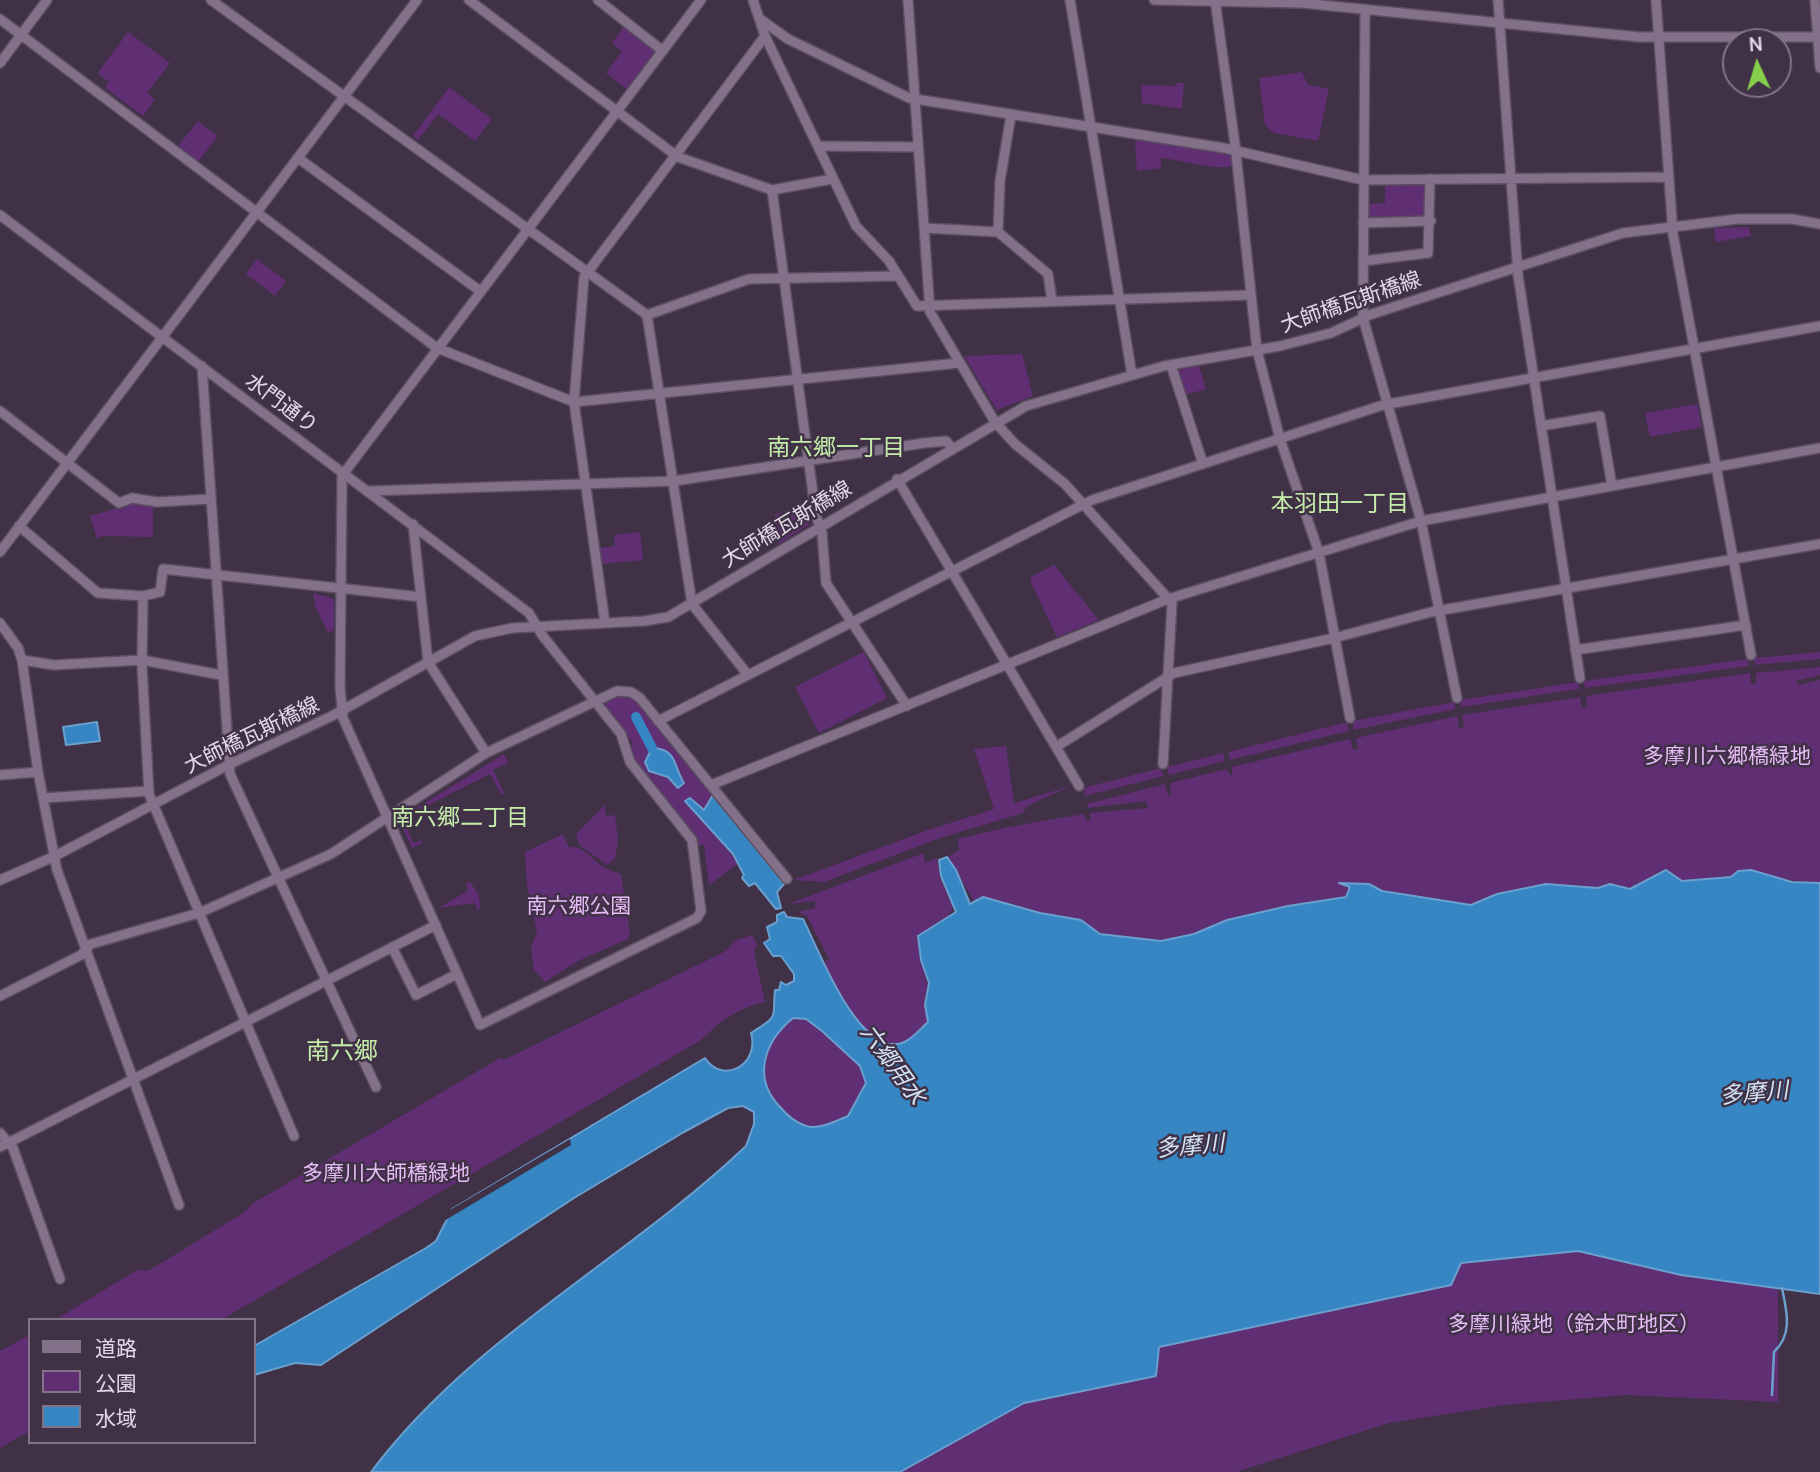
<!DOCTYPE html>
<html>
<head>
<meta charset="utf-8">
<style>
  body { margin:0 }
  #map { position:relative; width:1820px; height:1472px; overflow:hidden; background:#403146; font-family:Manrope,"Noto Sans JP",sans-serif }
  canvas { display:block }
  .legend { position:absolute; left:28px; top:1318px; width:228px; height:126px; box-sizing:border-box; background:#403146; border:2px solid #817486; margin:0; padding:9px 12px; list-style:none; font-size:21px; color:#e2d8e6 }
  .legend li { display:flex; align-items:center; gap:14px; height:35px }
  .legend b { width:35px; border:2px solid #817486 }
  .north { position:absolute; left:1722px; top:28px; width:70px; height:70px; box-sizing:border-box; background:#403146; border:2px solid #817486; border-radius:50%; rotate:356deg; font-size:19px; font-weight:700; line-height:28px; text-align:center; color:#e2d8e6 }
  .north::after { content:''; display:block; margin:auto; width:24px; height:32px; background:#86cf4b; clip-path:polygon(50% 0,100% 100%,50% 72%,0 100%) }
</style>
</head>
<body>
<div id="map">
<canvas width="1820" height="1472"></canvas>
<ul class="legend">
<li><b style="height:9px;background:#827189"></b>道路</li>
<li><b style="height:19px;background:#602e72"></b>公園</li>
<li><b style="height:19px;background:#3686c4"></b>水域</li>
</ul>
<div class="north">N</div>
</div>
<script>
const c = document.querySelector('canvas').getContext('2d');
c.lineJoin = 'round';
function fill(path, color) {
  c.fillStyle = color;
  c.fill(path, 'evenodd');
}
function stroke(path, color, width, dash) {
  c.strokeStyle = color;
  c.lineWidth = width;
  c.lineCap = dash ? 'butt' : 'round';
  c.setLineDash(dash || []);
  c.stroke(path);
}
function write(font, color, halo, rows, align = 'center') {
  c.font = font + ' Manrope,"Noto Sans JP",sans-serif';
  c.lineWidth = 5;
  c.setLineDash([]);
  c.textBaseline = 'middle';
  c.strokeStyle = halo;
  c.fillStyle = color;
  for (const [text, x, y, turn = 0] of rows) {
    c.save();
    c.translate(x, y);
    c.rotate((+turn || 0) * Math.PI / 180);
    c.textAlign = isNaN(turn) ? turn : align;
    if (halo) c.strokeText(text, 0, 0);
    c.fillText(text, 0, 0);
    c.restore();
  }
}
const green = new Path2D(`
  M624 26 658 52 628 90 606 73 622 51 612 43Z
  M128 32 170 63 147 93 155 100 143 116 105 88 109 82 99 75V71Z
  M1302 72 1308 85 1329 89 1318 141 1274 133 1265 125 1259 78Z
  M1177 83H1184L1182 109 1142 103 1141 85 1176 86Z
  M449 87 492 119 475 141 438 114 418 140 413 136Z
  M198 121 218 136 198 162 178 146Z
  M1135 139 1223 151 1232 154 1233 166C1212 171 1184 160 1161 158V168L1137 171Z
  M1385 183H1427L1426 218 1368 220 1367 204 1385 203Z
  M1749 227 1751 236 1716 242 1714 228Z
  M257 259 286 281 275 296 246 274Z
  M1022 354 1033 396 997 410 964 356Z
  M1199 366 1206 389 1185 395 1177 370Z
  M1697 404 1702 427 1650 437 1645 413Z
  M134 503 153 507V537L103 536 97 539 90 516Z
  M813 509 810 524 778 544 775 514Z
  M640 532 643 560 601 564 599 548 615 546 614 535Z
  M1054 565 1099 620 1057 637 1031 583V577Z
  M313 593 334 599V630L328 633 316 608Z
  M864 652 887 698 819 733 795 687Z
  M1820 652V659L1755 665 1754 658Z
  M1748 659 1749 666 1585 688 1584 681Z
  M1820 667V675L1796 681 1798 685 1820 680V883L1773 878 1682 881 1666 870 1630 889 1610 884 1598 888 1546 884 1497 894 1471 905 1382 891 1369 884H1342L1350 887 1346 897 1288 906 1227 920 1194 934 1161 941 1099 934 1081 920 1040 913 983 897 974 901 947 857 959 850 958 839C1000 828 1041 821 1084 814L1087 821 1091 820 1089 813 1148 808 1146 801 1088 808 1087 804 1165 784 1168 795H1171L1170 783 1227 769 1232 778V767L1350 739 1353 749H1358L1356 738 1457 716 1459 728 1464 727 1462 715 1580 697 1582 708 1587 707 1586 696 1750 673 1751 684H1756V673Z
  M1578 682 1579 689 1461 707 1460 700Z
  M619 696 634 699 713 795 704 811 690 798 739 863 709 885 704 845H693L630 755 632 742 604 704Z
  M1454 702 1455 709 1354 730 1352 721Z
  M1347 722 1349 731 1344 732 1230 760 1228 752Z
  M1006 746 1014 803 1071 786 1027 806 1023 813 940 838 824 882 794 880 925 831 994 809 974 749Z
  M1223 753 1225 761 1169 775 1167 767Z
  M504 754 508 763 493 770 504 793 501 794 490 774 409 815 414 827 408 830 413 843 421 840 422 843 412 848 402 827 405 825 402 817Z
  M1161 768 1163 776 1085 796 1083 788Z
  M605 805 606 816 615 815 618 840 615 859 607 865 579 845 576 834Z
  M563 834 569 847C587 846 591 860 604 867 609 870 616 872 621 874L630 933 628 939 578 961 545 982 534 970 531 948 537 932 527 885 525 852Z
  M924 853 925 863 937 858 940 877 953 908 921 960C928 980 930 1001 928 1022 920 1030 909 1043 897 1044 866 1048 834 987 823 963L829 959 807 916 798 912 815 908V901L788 904Z
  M470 882 479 895 480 909 477 910 475 903 438 908 468 891 466 884Z
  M752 935 757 944 754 952 765 1002C738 1008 720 1021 701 1040L221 1320H55L137 1270 148 1271 245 1212 252 1204 500 1058 504 1060 726 951 734 941Z
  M793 1018 806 1019 822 1031 860 1066 866 1083 848 1116C836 1121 819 1130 806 1126 796 1123 786 1114 780 1107 752 1078 764 1042 793 1018Z
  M1578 1251 1778 1288V1402L1626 1395 1504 1405 1389 1423 1236 1472H900L1024 1403 1155 1376 1159 1347 1450 1285 1461 1263Z
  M30 1335V1431L0 1448V1351Z`);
const water = new Path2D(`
  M97 722 100 741 66 745 63 727Z
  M652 748C678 749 673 766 684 783L678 788 668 777 649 771 645 762Z
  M713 795 784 884 777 892 781 908 776 909 755 883 749 886 742 878 744 875 733 854 685 801 690 798 704 810Z
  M947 857 956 870 970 904 983 897 990 899 1040 913 1081 920 1100 934 1161 941 1194 934 1227 920 1288 906 1346 897 1350 887 1339 883 1369 884 1382 891 1471 905 1497 894 1546 884 1598 888 1610 884 1630 889 1666 870 1682 881 1731 877 1738 871 1751 870 1792 882 1820 883V1294L1681 1275 1578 1251 1461 1263 1451 1285 1159 1347 1156 1376 1024 1403 900 1472H371C471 1338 626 1260 746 1146L754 1124V1112L743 1106 728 1108 684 1132 574 1198 321 1365 295 1363 254 1375V1346L426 1248 436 1241 452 1209 705 1058C723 1085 760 1065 751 1033 780 1015 772 1019 775 990H779L781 982 786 985 794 981V974L781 956H773L764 943 770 939 767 927 777 922V915L784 912 787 917 803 919C818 948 856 1051 898 1044 910 1042 919 1030 928 1022L925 1005 929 983 921 960 918 936 956 912 941 876 939 860ZM793 1018 806 1019 822 1031 860 1066 866 1083 848 1116C836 1121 819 1130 806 1126 796 1123 786 1114 780 1107 752 1078 764 1042 793 1018Z`);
const pier = new Path2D(`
  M570 1139 571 1145 439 1224 448 1211Z`);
const stream = new Path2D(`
  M1772 1395 1774 1352C1793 1334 1787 1312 1782 1288`);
const canal = new Path2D(`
  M636 717 652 748`);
const minor = new Path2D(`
  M211 0 647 315 692 604 748 675 658 721
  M469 0 678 157 772 190 832 179
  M598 0 663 51
  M753 0 765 36 856 226 889 261 917 306 1251 295
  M908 0 930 312 995 422 1015 444 1065 484 1172 603 1163 764
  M1070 0 1132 375
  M1154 0 1302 3 1639 37H1820
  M1215 0 1235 144 1257 350 1280 439 1319 553 1350 718
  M1498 0 1518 275 1580 678
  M1656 0 1673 234 1751 655
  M1815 0 1820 68
  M1365 9 1363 318 1421 521 1457 698
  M0 19 437 348 574 402 959 363
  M760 19 788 39 909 98 1224 148 1363 180 1669 177
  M0 63 47 0
  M1011 115 1000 181 998 232 1048 274 1052 301
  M818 146 918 147
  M298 158 480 291
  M772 190 816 516 822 533 826 583 907 706
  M0 215 529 613 542 635 621 734 630 762 692 840 701 911 697 918 480 1025 343 718 340 688 342 477 347 469 701 0
  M1363 223 1431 221
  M924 228 998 232
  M1363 261 1428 253 1430 179
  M647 315 749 279 898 276
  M1171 365 1203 464
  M202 366 230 774 376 1087
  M0 411 119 503 132 498 157 502 210 499
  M1541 426 1600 416 1612 486
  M897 479 1056 747 1174 673 1334 638 1431 612 1820 544
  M368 491 674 481 924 443 946 441 951 447
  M413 524 428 662 486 753
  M19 526 98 593 143 596 142 665 149 794 294 1136
  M0 552 417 0
  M143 596 160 592 163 569 421 597
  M0 623 18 648 22 660 38 772 57 870 179 1205
  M605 623 574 402 584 277 765 36
  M1575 650 1746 625
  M22 660 54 665 142 660 221 675
  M748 675 1092 500 1383 405 1820 326
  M1056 747 1079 786
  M0 775 38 772
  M711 785 1168 599 1421 521 1820 448
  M43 798 149 791
  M0 880 53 857 232 763 332 716 475 636 512 628 644 621 668 617 1026 406 1164 366 1280 346 1331 333 1372 314 1623 233 1738 219H1792L1820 224
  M392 947 416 995 457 974
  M0 996 81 955 91 944 199 913 331 854 486 753 617 691 631 692 640 698 787 879
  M0 1133 13 1148 60 1279
  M0 1147 436 925`);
const streetNames = [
  ["大師橋瓦斯橋線",1351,303,-19],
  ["水門通り",281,404,37],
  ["大師橋瓦斯橋線",787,525,-31],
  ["大師橋瓦斯橋線",252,736,-26]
];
const parkNames = [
  ["多摩川六郷橋緑地",1727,757],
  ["南六郷公園",579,907],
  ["多摩川大師橋緑地",386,1174],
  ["多摩川緑地（鈴木町地区）",1574,1325]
];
const neighbourhoodNames = [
  ["南六郷一丁目",836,449],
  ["本羽田一丁目",1340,505],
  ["南六郷二丁目",460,819]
];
const waterNames = [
  ["六郷用水",892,1065,54],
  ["多摩川",1754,1094,-5],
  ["多摩川",1190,1147,-5]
];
const quarterNames = [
  ["南六郷",342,1052]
];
fill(green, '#602e72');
fill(water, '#3686c4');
stroke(water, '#6a9fce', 2);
fill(pier, '#403146');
stroke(stream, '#6a9fce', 2.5);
stroke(canal, '#3686c4', 10);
stroke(minor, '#5b4e60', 12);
stroke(minor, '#827189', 9);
write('21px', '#e2d8e6', '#403146', streetNames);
write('21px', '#e6bcf6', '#403146', parkNames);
write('23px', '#c4eda9', '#403146', neighbourhoodNames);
write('italic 23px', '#d1e3f4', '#403146', waterNames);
write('24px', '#c4eda9', '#403146', quarterNames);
</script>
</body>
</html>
